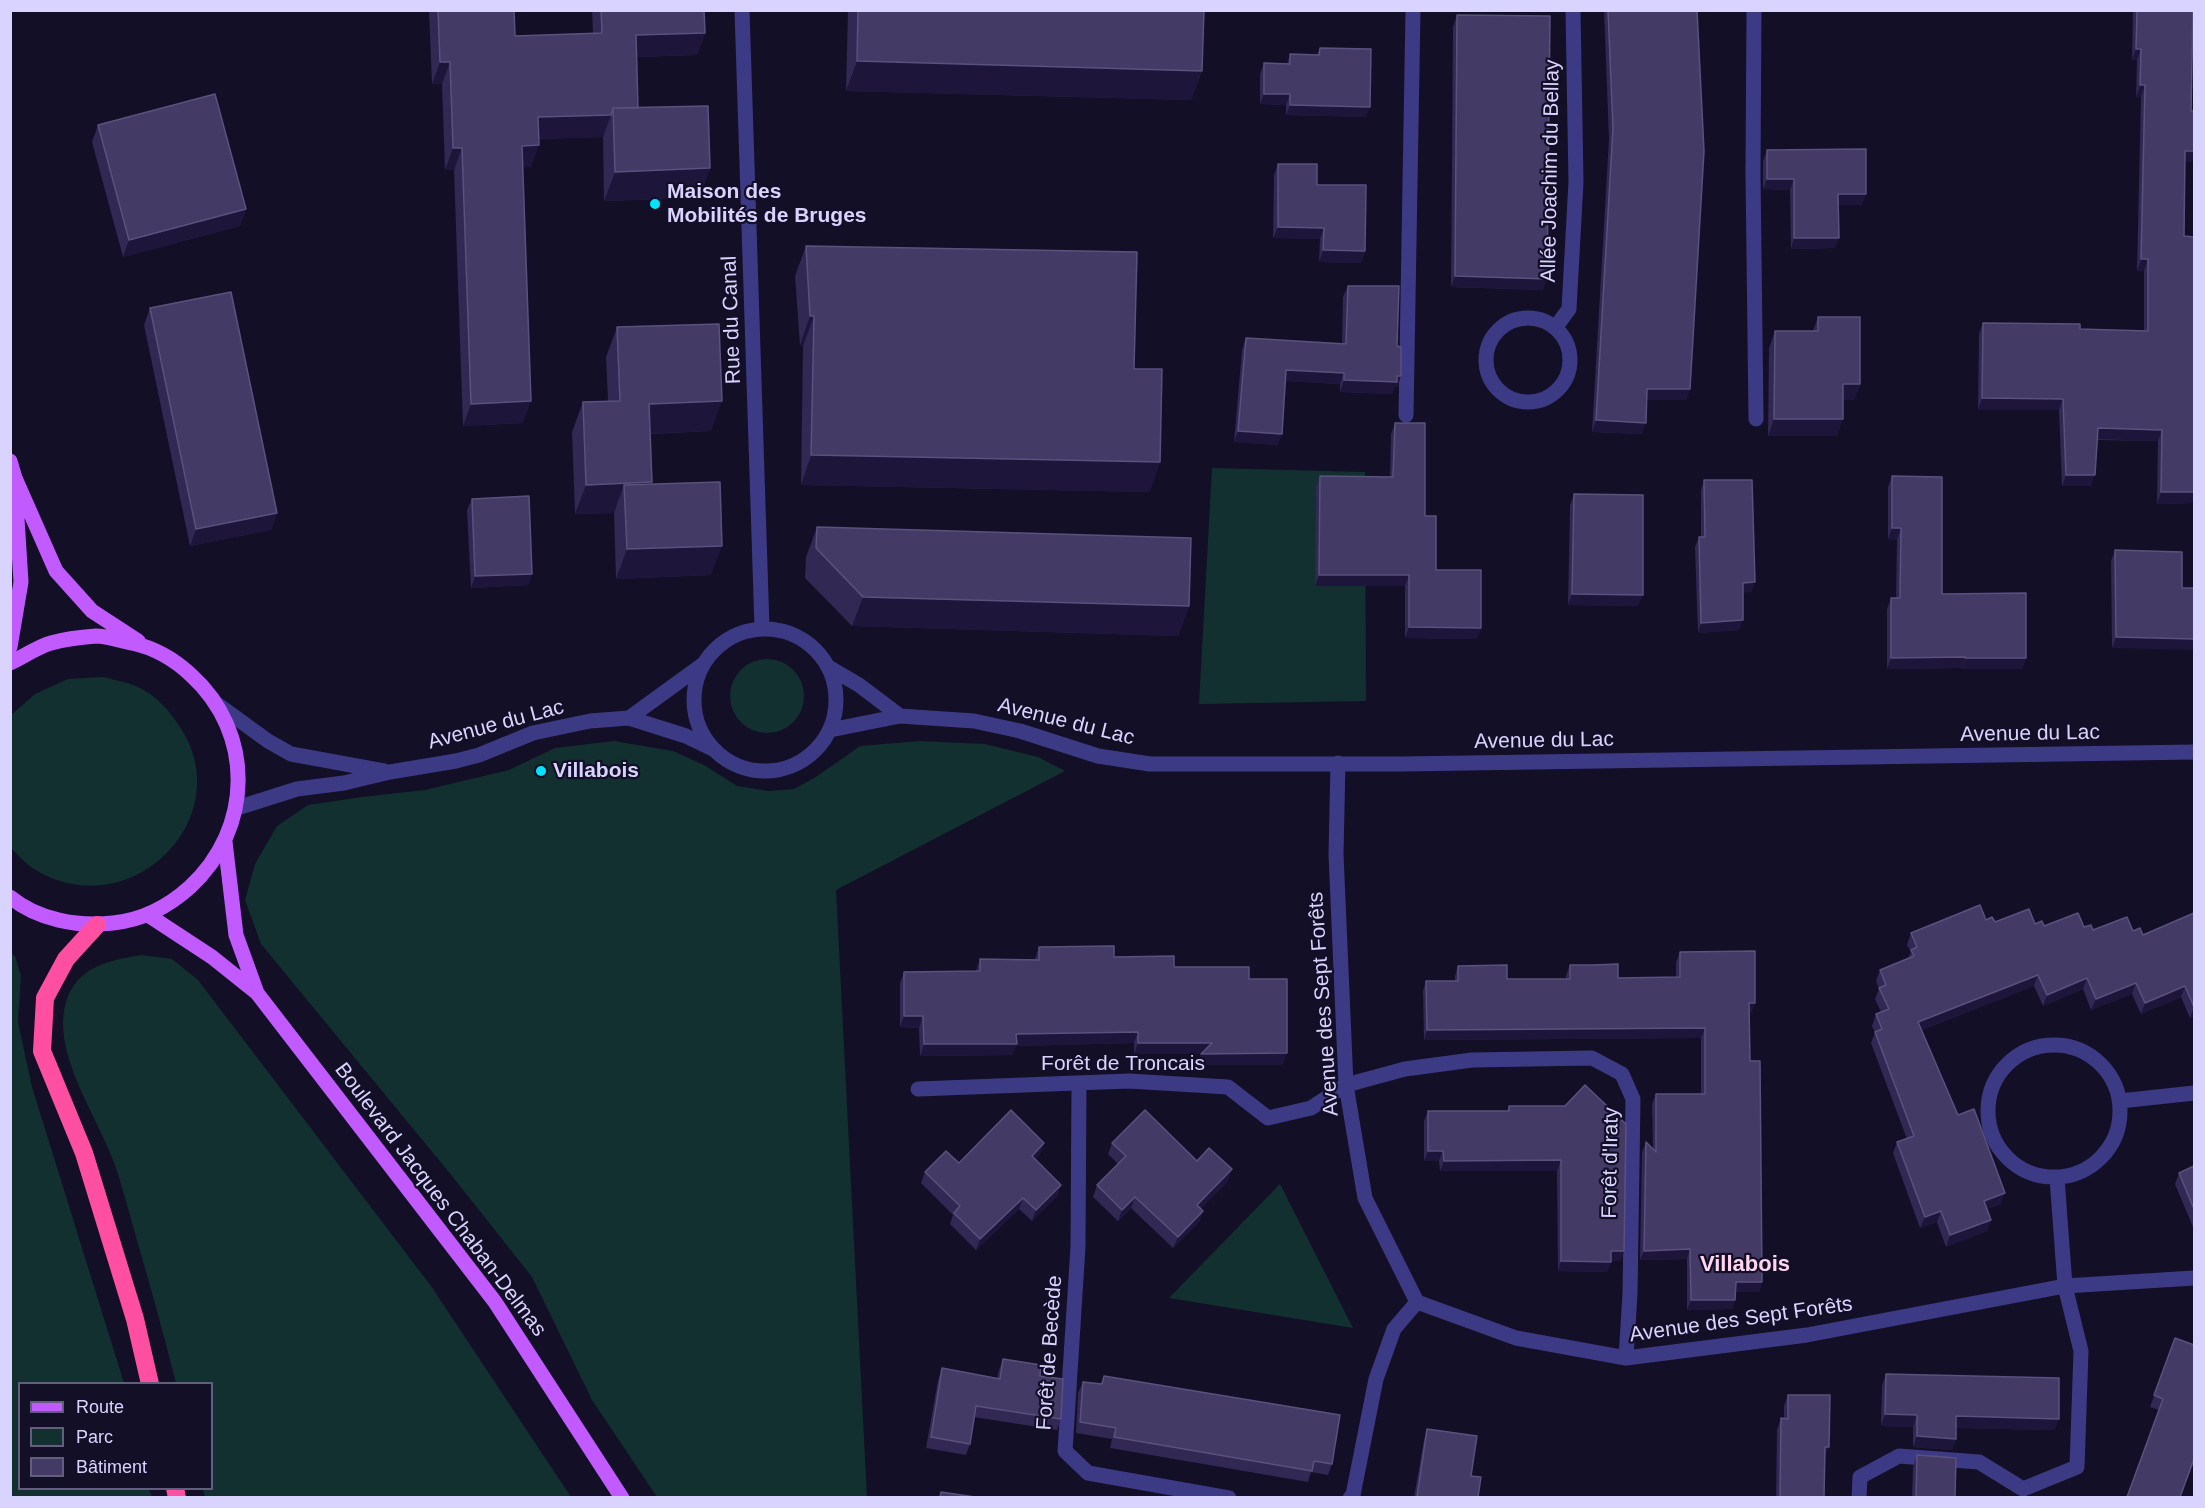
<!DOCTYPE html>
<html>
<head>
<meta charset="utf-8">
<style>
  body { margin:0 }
  #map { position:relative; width:2205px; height:1508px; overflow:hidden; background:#130f26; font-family:Helvetica,sans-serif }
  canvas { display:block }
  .frame { position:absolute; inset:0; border:12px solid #d9d4ff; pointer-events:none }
  .legend { position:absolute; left:18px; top:1382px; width:195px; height:108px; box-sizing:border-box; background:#130f26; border:2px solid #625e7d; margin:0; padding:8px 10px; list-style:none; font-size:18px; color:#d9d4ff }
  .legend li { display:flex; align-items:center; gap:12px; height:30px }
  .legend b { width:30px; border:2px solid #625e7d }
</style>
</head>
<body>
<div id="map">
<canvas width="2205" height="1508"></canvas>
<div class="frame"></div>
<ul class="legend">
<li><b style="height:8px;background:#c25bff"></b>Route</li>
<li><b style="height:16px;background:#12302f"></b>Parc</li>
<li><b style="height:16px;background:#433a66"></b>Bâtiment</li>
</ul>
</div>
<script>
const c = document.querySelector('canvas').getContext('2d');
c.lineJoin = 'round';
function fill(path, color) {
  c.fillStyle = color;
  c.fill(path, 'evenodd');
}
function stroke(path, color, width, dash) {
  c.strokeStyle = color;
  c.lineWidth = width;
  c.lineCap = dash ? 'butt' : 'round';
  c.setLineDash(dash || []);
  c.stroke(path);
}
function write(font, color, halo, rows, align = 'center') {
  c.font = font + ' Helvetica,sans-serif';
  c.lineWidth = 4.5;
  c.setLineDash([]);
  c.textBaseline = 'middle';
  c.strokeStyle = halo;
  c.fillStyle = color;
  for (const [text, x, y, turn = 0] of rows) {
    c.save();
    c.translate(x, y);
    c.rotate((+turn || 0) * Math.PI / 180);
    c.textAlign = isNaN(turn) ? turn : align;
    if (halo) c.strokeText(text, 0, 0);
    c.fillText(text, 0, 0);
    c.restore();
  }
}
const green = new Path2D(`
  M1212 468 1365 472 1366 701 1199 704Z
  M730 696a37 37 0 1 1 74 0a37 37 0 1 1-74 0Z
  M103 677C114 680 128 682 138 687 155 695 168 709 178 724 243 816 130 929 34 869 26 864 18 855 11 848L10 716 35 694 68 679Z
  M614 741 673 751 704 765 737 786 768 791 794 789 816 777 860 746 920 741 985 744 1038 757 1065 771 836 890 867 1497H657L592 1400 532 1277 452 1176 261 944 245 900 255 864 277 826 308 805 362 797 425 790 509 770 555 748Z
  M10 953 15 956 21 976 18 1022 32 1087 124 1383 20 1384V1488L149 1489 152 1497H11Z
  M141 955 172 959 198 980 431 1286 571 1497H205L203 1489 212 1488V1384L176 1383C163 1332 149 1281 134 1230 128 1208 122 1186 115 1165 99 1120 56 1059 64 1011 71 969 104 961 141 955Z
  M1280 1184 1353 1328 1169 1298Z`);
const minor = new Path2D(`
  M742 10 762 628
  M1754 10 1753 172 1756 419
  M1486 360a42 42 0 1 1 84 0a42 42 0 1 1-84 0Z
  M1555 328 1569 309 1576 182 1573 10
  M1406 415 1413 10
  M694 700a71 71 0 1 1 142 0a71 71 0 1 1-142 0Z
  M830 668 859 685 900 716
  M217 704 268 741 291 754 384 771
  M629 718 702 665
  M830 730 900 716 974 721 1020 731 1098 756 1150 764H1402L2194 752
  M1338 763 1336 854 1346 1085 1365 1198 1417 1302 1516 1338 1626 1358 1807 1335 2065 1286 2194 1278
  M237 808 297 789 344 783 390 772 456 761 479 755 533 733 590 721 629 718 686 736 715 750
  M1988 1111a66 66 0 1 1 132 0a66 66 0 1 1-132 0Z
  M1079 1083 1078 1247 1065 1451 1088 1473 1229 1498
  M918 1089 1129 1081 1228 1087 1268 1118 1311 1108 1346 1085 1405 1069 1472 1060 1592 1058 1622 1074 1633 1099 1630 1294 1626 1358
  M2120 1101 2194 1093
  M1350 1498 1353 1495 1376 1379 1394 1329 1417 1302
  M1859 1498 1860 1477 1899 1456 1979 1462 2023 1489 2077 1467 2081 1351 2065 1286 2057 1178`);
const major = new Path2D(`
  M10 461 15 478 56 571 92 611 138 641
  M10 647 21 582 15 487
  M10 663C23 657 37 647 51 643 65 639 82 637 96 636 107 636 121 641 132 643 155 648 174 659 191 675 255 733 253 829 190 887 169 906 142 920 113 923 78 927 38 920 10 897
  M225 842 236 935 257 993
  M148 915 212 957 257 993 495 1302 622 1498`);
const highway = new Path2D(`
  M97 925 66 959 45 998 42 1051 84 1153 135 1319 150 1384
  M175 1488 177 1498`);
const wall = new Path2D(`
  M429 10H514L515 36 593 33 592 10H704L705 33 697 55 637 57 638 108 710 168 699 198 604 201 603 137 538 139 531 167H522L523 423 463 426 454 170H445L442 84H432Z
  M848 10H1204L1202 71 1191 100 846 91Z
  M1604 10H1697L1690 389 1686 400H1647L1642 434 1592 432 1609 139Z
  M2133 10H2193L2191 111 2192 162H2185L2184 236 2194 503 2157 504 2158 441 2098 440 2091 486H2062L2059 410H1978L1979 334 1983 323 2080 329 2144 331V271H2137L2141 97H2136L2137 60H2132Z
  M1457 15 1543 290 1451 287 1453 27Z
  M1320 48 1366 117 1286 115V105L1260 104V74L1264 63 1287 64 1290 54 1317 55Z
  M98 125 246 209 240 226 123 257 92 142Z
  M1767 150 1862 205H1838L1835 248 1791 249 1790 190 1763 189V161Z
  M1278 164 1317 185 1365 251 1361 263 1319 262 1320 239 1273 238 1274 175Z
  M806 246 1134 369 1150 492 801 485 803 346 800 345 795 276Z
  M1348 286 1397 346 1401 376 1397 387H1395L1392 394 1340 392V384L1285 381 1278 445 1234 442 1242 350 1246 338 1342 344 1343 297Z
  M150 308 277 513 271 530 190 546 144 325Z
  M1818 317 1860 384 1854 400H1843L1837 436H1768L1769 348 1775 331H1813Z
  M617 327 711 431 650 434 652 484 711 575 616 579 614 513 575 514 572 432 583 402 608 401 606 357Z
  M1395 423 1425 516 1436 570 1481 628 1477 639 1405 638V586H1315L1316 487 1320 476 1390 477 1391 434Z
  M1892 476 1942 594 2026 658 2022 669H1961V668L1887 669V609L1891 598H1896L1897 540 1888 539V487Z
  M1704 480 1752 592H1743L1739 630 1698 633 1695 547 1699 537H1701V490Z
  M1574 494 1638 606 1568 605 1570 505Z
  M472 499 532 574 528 585 471 588 467 510Z
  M817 527 1189 606 1178 636 852 626 805 578 806 557Z
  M2115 550 2182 552 2112 648 2111 561Z
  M2194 913V1016L2190 1018 2181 997 2141 1014 2132 994 2091 1010 2083 989 2043 1006 2034 986 1922 1030 1958 1115 2001 1204 1987 1209 1991 1220 1987 1231 1946 1247 1937 1222 1920 1228 1893 1153 1897 1142 1907 1139 1871 1043 1875 1033 1872 1026 1876 1014 1881 1012 1875 999 1879 989 1876 981 1880 970 1908 958 1911 952 1907 945 1911 933 1986 920 1995 922 2035 924 2044 926 2084 927 2093 930 2133 931 2143 935Z
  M1039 947 1114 957 1249 979 1283 1065H1197L1201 1054H1134V1043L1016 1046 1012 1055 920 1056 919 1028 900 1027V983L904 972 976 971 980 959H1035Z
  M1680 952 1755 1003 1751 1013H1749L1750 1061 1762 1282 1759 1292H1735V1300L1732 1309 1687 1310V1259L1640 1260 1642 1152 1646 1142 1653 1149 1652 1104 1656 1094H1701V1038L1424 1040 1423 991 1426 981H1455V976L1458 966 1507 979H1566V975L1570 965 1618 978 1676 977V962Z
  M1509 1106H1565L1621 1261H1611L1607 1272 1558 1271 1557 1171H1440L1439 1161H1424V1121L1428 1111H1507Z
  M1044 1143 1040 1154 1035 1159 1061 1185 1057 1196 1032 1221 1019 1209 976 1250 950 1224 953 1215 921 1183 925 1172Z
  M1112 1143 1197 1161 1228 1181 1201 1208 1203 1211 1199 1222 1173 1248 1131 1208 1118 1221 1093 1197 1097 1185 1118 1164 1108 1154Z
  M2194 1166V1227H2193L2175 1184 2179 1173Z
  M2175 1338 2180 1497 2159 1410 2150 1407Z
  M1003 1359 1040 1376 1061 1419 1057 1430 974 1417 970 1444 966 1455 926 1448 938 1380 942 1368 997 1378 999 1370Z
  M1886 1374 2055 1430 1956 1428V1439L1952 1450 1913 1447V1427L1881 1426 1882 1386Z
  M1104 1376 1332 1464 1328 1475 1311 1472 1308 1482 1110 1448 1112 1439 1076 1433 1078 1393 1083 1382 1101 1384Z
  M1788 1395 1825 1458 1824 1497H1776L1777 1430 1781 1418H1784V1406Z
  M1427 1429 1471 1476 1478 1497H1414L1424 1440Z
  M1917 1455 1955 1497H1912L1913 1467Z`);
const shadedWall = new Path2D(`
  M1896 10H1955L1954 12Z
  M705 33 697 55 628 57 636 35Z
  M2136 49H2141L2137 60H2132Z
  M857 61 1202 71 1191 100 846 91Z
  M440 62H450L442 84H432Z
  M2140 85H2145L2141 97H2136Z
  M1264 94H1290L1286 105 1260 104Z
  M1290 105 1370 107 1366 117 1286 115Z
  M611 115 603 137 530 139 538 117Z
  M539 145 531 167 514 168 522 146Z
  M453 148H462L454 170H445Z
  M2185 151H2194V157L2192 162H2181Z
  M710 168 699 198 604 201 615 172Z
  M1767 179H1794L1790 190 1763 189Z
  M1838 194H1866L1862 205H1834Z
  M246 209 240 226 123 257 129 240Z
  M1278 227 1324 228 1320 239 1273 238Z
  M1794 238H1839L1835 248 1791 249Z
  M1323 250 1365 251 1361 263 1319 262Z
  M2141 259H2148L2144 271H2137Z
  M1455 276 1547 279 1543 290 1451 287Z
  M810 316H814L803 346 800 345Z
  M1286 370 1344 373 1340 384 1282 381Z
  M1397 376H1401L1397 387H1395L1392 394 1340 392 1344 380Z
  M1843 384H1860L1854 400H1837Z
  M1647 389H1690L1686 400H1643Z
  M1982 398 2063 399 2059 410H1978Z
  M531 401 523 423 463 426 471 404Z
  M722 401 711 431 639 434 649 404Z
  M1774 419H1843L1837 436H1768Z
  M1596 420 1646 423 1642 434 1592 432Z
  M2098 428 2162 430 2158 441 2094 439Z
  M1238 431 1282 434 1278 445 1234 442Z
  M811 455 1160 462 1150 492 801 485Z
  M2066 475H2095L2091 486H2062Z
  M652 482 641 512 624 485 614 513 575 514 586 485Z
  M2161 492H2194V503L2157 504Z
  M277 513 271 530 190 546 196 529Z
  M1892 528H1901L1897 540 1888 539Z
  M722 546 711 575 616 579 627 549Z
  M532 574 528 585 471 588 475 576Z
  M1319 575H1409L1405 586H1315Z
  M1755 582 1752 592 1740 593 1743 583Z
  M1572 594 1643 595 1638 606 1568 605Z
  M863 597 1189 606 1178 636 852 626Z
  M1743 620 1739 630 1698 633 1701 623Z
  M1409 627 1481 628 1477 639 1405 638Z
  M2116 637 2194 639V650L2112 648Z
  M1965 657 1961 668 1887 669 1891 658Z
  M1965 658H2026L2022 669H1961Z
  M2038 975 2034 986 1914 1033 1918 1022Z
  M2087 978 2083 989 2043 1006 2047 995Z
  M2136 983 2132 994 2091 1010 2096 999Z
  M2185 986 2181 997 2141 1014 2145 1003Z
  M1749 1003H1755L1751 1013H1746Z
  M2194 1006V1016L2190 1018 2194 1007Z
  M904 1016H923L919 1028 900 1027Z
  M1705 1028 1701 1038 1424 1040 1427 1030Z
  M1138 1032 1134 1043 1016 1046 1012 1055 920 1056 924 1044 1016 1034Z
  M1138 1043H1212L1287 1053 1283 1065H1197L1201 1054H1134Z
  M1044 1143 1040 1154 1028 1168 1032 1156Z
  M1428 1151H1443L1439 1161H1424Z
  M1561 1160 1557 1171H1440L1444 1161Z
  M1232 1169 1228 1181 1193 1216 1197 1205Z
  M1061 1185 1057 1196 1032 1221 1036 1210Z
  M2005 1193 2001 1204 1980 1212 1984 1201Z
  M1135 1197 1131 1208 1118 1221 1122 1210Z
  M1023 1198 1019 1209 976 1250 980 1239Z
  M1203 1211 1199 1222 1173 1248 1178 1237Z
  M1941 1211 1937 1222 1920 1228 1925 1217Z
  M1991 1220 1987 1231 1946 1247 1950 1235Z
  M1690 1249 1687 1259 1640 1260 1644 1251Z
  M1611 1251H1624L1621 1261H1607Z
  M1561 1261 1611 1262 1607 1272 1558 1271Z
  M1736 1282H1762L1759 1292H1732Z
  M1691 1300H1735L1732 1309 1687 1310Z
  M1885 1414 1917 1415 1913 1427 1881 1426Z
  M1956 1416 2059 1419 2055 1430 1952 1428Z
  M1917 1436 1956 1439 1952 1450 1913 1447Z
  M1825 1447H1829L1825 1458H1820Z`);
const building = new Path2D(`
  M438 10H514L515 36 602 33 601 10H704L705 33 636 35 638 108H613L611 115 538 117 539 145 522 146 531 401 471 404 462 148H453L450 62H440Z
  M858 10H1204L1202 71 857 61Z
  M1608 10H1697L1704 151 1690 389H1647L1646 423 1596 420 1613 128Z
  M2137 10H2193L2191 111H2194V151H2185L2184 236 2194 237V492H2161L2162 430 2098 428 2095 475H2066L2063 399 1982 398 1983 323 2080 324V329L2148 331V259H2141L2145 85H2140L2141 49H2136Z
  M1457 15 1550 16 1547 279 1455 276Z
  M1320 48 1371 49 1370 107 1290 105V94H1264V63L1290 64V54L1319 55Z
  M215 94 246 209 129 240 98 125Z
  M708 106 710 168 615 172 613 108Z
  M1866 149V194H1838L1839 238H1794V179H1767V150Z
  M1278 164H1317V185H1366L1365 251 1323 250 1324 228 1278 227Z
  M806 246 1137 252 1134 369H1162L1160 462 811 455 814 316H810Z
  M1348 286H1399L1397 346 1401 347V376H1397V382L1344 380V373L1286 370 1282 434 1238 431 1246 338 1346 344Z
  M231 292 277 513 196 529 150 308Z
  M1818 317H1860V384H1843V419H1774L1775 331H1818Z
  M719 324 722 401 649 404 652 482 586 485 583 402 620 401 617 327Z
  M1395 423H1425V516H1436V570H1481V628L1409 627V575H1319L1320 476 1393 477Z
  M1892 476 1942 477V594L2026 593V658H1965V657L1891 658V598H1900L1901 528H1892Z
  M1704 480H1752L1755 582 1743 583V620L1701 623 1699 537H1705Z
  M720 482 722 546 627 549 624 485Z
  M1574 494 1643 495V595L1572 594Z
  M529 496 532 574 475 576 472 499Z
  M817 527 1191 538 1189 606 863 597 816 548Z
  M2115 550 2182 552V588H2194V639L2116 637Z
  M1980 905 1986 920 1992 917 1995 922 2029 909 2035 924 2042 921 2044 926 2078 913 2084 927 2091 925 2093 930 2127 917 2133 931 2140 928 2143 935 2194 913V1007L2185 986 2145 1003 2136 983 2096 999 2087 978 2047 995 2038 975 1918 1022 1958 1115 1974 1109 2005 1193 1984 1201 1991 1220 1950 1235 1941 1211 1925 1217 1897 1142 1914 1136 1875 1032 1882 1029 1876 1014 1889 1009 1879 988 1886 985 1880 970 1914 956 1911 950 1917 947 1911 933Z
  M1114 946V957L1174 956V967H1249V979H1287V1053L1201 1054 1212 1043H1138V1032L1016 1034 1017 1044H924L923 1016H904V972L980 971V959L1039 960V947Z
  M1755 951V1003H1749L1750 1061H1760L1762 1282H1736L1735 1300H1691L1690 1249 1644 1251 1646 1142 1656 1152V1094H1705V1028L1427 1030 1426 981H1458V966L1507 965V979H1570V965H1593L1618 964V978L1680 977V952Z
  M1585 1085 1626 1124 1624 1251H1611V1262L1561 1261V1160L1444 1161 1443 1151H1428V1111H1509V1106H1565Z
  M1011 1110 1044 1143 1032 1156 1061 1185 1036 1210 1023 1198 980 1239 954 1213 960 1206 925 1172 946 1151 959 1163Z
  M1145 1110 1197 1161 1209 1148 1232 1169 1197 1205 1203 1211 1178 1237 1135 1197 1122 1210 1097 1185 1126 1156 1112 1143Z
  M2194 1166V1209L2179 1173Z
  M2175 1338 2194 1345V1459L2180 1497H2127L2163 1399 2154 1395Z
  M1003 1359 1041 1365 1040 1376 1063 1379 1061 1419 976 1406 970 1444 931 1437 942 1368 1000 1379Z
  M1886 1374 2059 1378V1419L1956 1416V1439L1917 1436V1415L1885 1414Z
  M1104 1376 1340 1415 1332 1464 1314 1461 1312 1471 1114 1437 1116 1428 1080 1422 1083 1382 1102 1384Z
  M1788 1395H1830L1829 1447H1825L1824 1497H1780L1781 1418 1788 1419Z
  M1427 1429 1477 1436 1471 1476 1481 1477 1478 1497H1417Z
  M1917 1455 1956 1458 1955 1497H1916Z
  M941 1492 975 1497H940Z`);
const markers = [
  [655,204,6,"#00e5ff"],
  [541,771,6,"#00e5ff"]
];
const streetNames = [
  ["Allée Joachim du Bellay",1551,171,-89],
  ["Rue du Canal",732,320,-92],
  ["Avenue du Lac",1066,722,14],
  ["Avenue du Lac",496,725,-15],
  ["Avenue du Lac",2030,734,-1],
  ["Avenue du Lac",1544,741,-1],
  ["Avenue des Sept Forêts",1324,1004,-94],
  ["Forêt de Troncais",1123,1064],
  ["Forêt d'Iraty",1611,1163,-89],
  ["Boulevard Jacques Chaban-Delmas",440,1200,53],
  ["Avenue des Sept Forêts",1741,1320,-8],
  ["Forêt de Becède",1050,1353,-86]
];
const poiNames = [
  ["Maison des",667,192],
  ["Mobilités de Bruges",667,216],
  ["Villabois",553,771]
];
const neighbourhoodNames = [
  ["Villabois",1745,1265]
];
fill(green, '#12302f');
stroke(minor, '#3d3a85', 15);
stroke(major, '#c25bff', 15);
stroke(highway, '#ff4fa3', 18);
fill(wall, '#312854');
fill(shadedWall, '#1d163a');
fill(building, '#433a66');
stroke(building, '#5a527e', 1.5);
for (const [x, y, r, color] of markers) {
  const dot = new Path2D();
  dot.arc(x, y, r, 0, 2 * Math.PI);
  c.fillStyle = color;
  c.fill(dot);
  stroke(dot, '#130f26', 2);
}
write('21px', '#d9d4ff', '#130f26', streetNames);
write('bold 21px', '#d9d4ff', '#130f26', poiNames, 'left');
write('bold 22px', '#ffd6f0', '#130f26', neighbourhoodNames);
</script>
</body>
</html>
